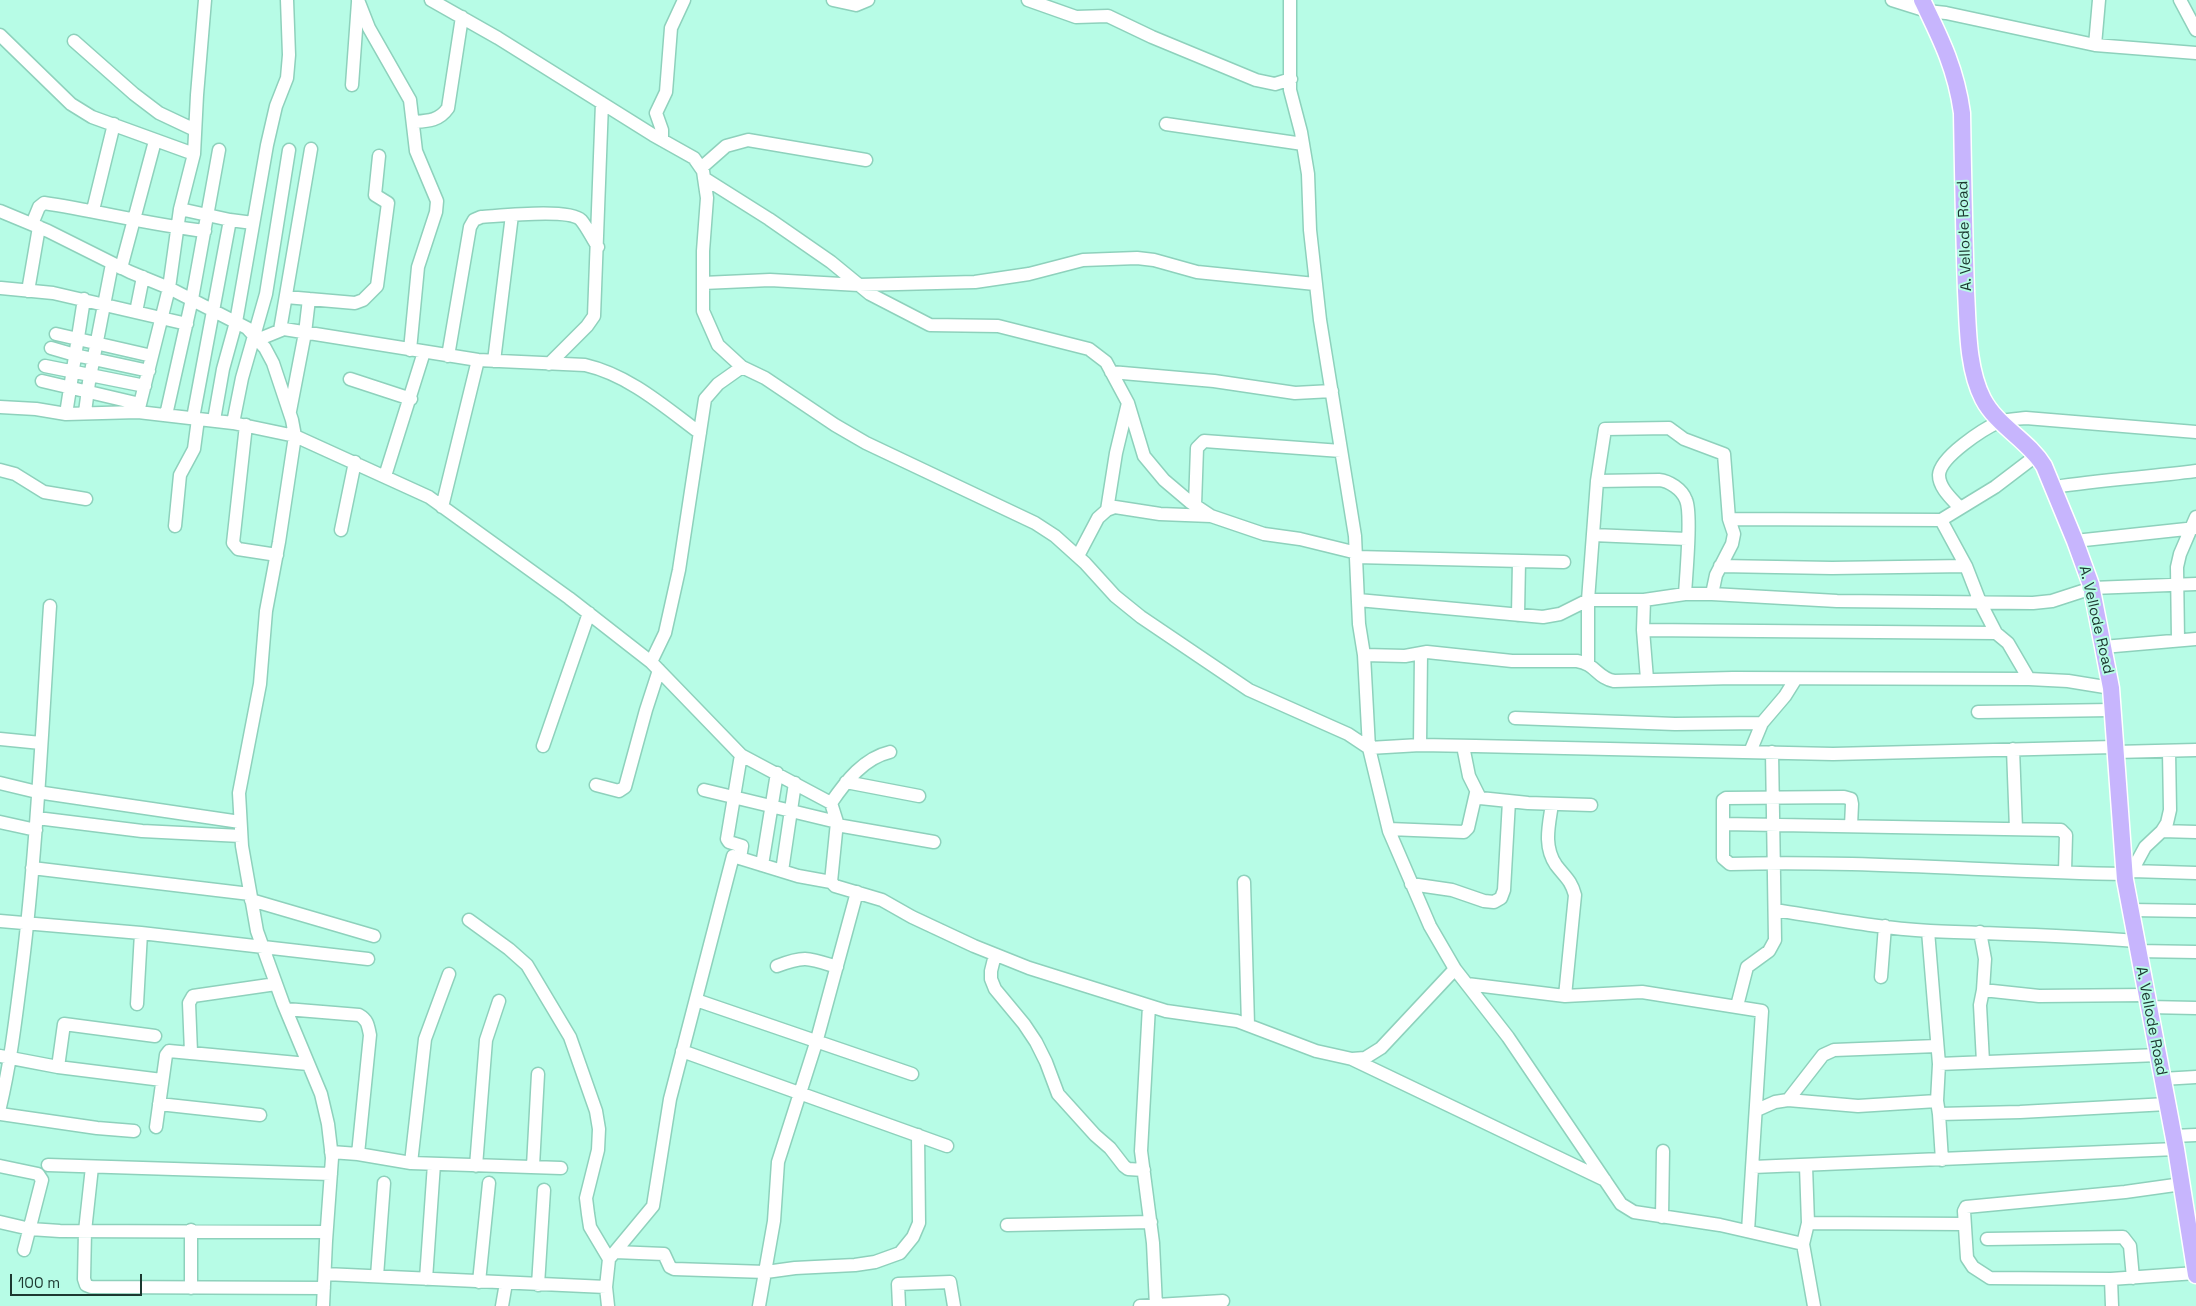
<!DOCTYPE html>
<html>
<head>
<meta charset="utf-8">
<style>
  body { margin:0 }
  #map { position:relative; width:2196px; height:1306px; overflow:hidden; background:#b7fce6; font-family:"Space Grotesk",sans-serif }
  canvas { display:block }
  .scale { position:absolute; left:10px; top:1274px; width:132px; height:22px; box-sizing:border-box; border:2px solid #1c3830; border-top:0; padding-left:6px; font-size:15px; line-height:18px; white-space:nowrap; color:#1c3830; -webkit-text-stroke:4px #b7fce6; paint-order:stroke }
</style>
</head>
<body>
<div id="map">
<canvas width="2196" height="1306"></canvas>
<div class="scale">100 m</div>
</div>
<script>
const c = document.querySelector('canvas').getContext('2d');
c.lineJoin = 'round';
function stroke(path, color, width, dash) {
  c.strokeStyle = color;
  c.lineWidth = width;
  c.lineCap = dash ? 'butt' : 'round';
  c.setLineDash(dash || []);
  c.stroke(path);
}
function write(font, color, halo, rows, align = 'center') {
  c.font = font + ' "Space Grotesk",sans-serif';
  c.lineWidth = 4;
  c.setLineDash([]);
  c.textBaseline = 'middle';
  c.strokeStyle = halo;
  c.fillStyle = color;
  for (const [text, x, y, turn = 0] of rows) {
    c.save();
    c.translate(x, y);
    c.rotate((+turn || 0) * Math.PI / 180);
    c.textAlign = isNaN(turn) ? turn : align;
    if (halo) c.strokeText(text, 0, 0);
    c.fillText(text, 0, 0);
    c.restore();
  }
}
const minor = new Path2D(`
  M205 0 197 95 194 154 180 209 169 288 138 412 233 423 295 436 429 497 569 598 651 662 741 755 831 803 837 822 831 882 835 886 882 900 912 917 974 946 1029 968 1166 1011 1237 1021 1316 1051 1352 1059 1365 1058 1381 1048 1455 969
  M358 0 369 28 410 100 416 151 437 201 436 212 418 267 410 350
  M431 0 498 38 653 135 694 158 703 171 707 198 703 251V311L718 345 742 367 765 378 835 425 866 443 1035 523 1055 536 1085 563 1115 596 1141 617 1249 690 1348 734 1369 748 1389 831 1430 926 1455 969 1508 1037 1621 1204 1634 1212 1720 1225 1803 1244 1814 1306
  M833 0 856 5 868 0
  M1028 0 1076 17 1108 16 1152 37 1256 80 1275 84 1291 79
  M1290 0V90L1301 132 1308 174 1310 230 1320 320 1355 536 1359 624 1364 655 1369 748 1420 745 1475 746 1833 754 2114 747
  M1892 0 1927 11 1946 13 2095 45 2196 53
  M2180 0 2196 30
  M0 35 71 104 92 117 194 154
  M74 41 134 94 159 113 195 130
  M2095 45 2099 0
  M352 85 358 2
  M413 122C428 121 439 121 448 108L462 17
  M1166 124 1303 144
  M662 140V130L656 113 666 92 671 28 684 0
  M701 168 726 146 748 140 866 160
  M704 178 769 219 831 262 870 294 930 325 998 326 1089 349 1106 362 1128 403 1144 456 1164 480 1190 502 1211 516 1264 534 1300 539 1353 552 1355 548
  M180 209 230 220 253 223
  M93 210 114 124
  M0 211 48 231 130 272 169 288 247 328 265 348 273 363 292 420 295 436 279 542 266 611 260 684 239 793 242 846 257 931 283 1003 321 1094 328 1124 332 1158 326 1241 323 1306
  M32 224 39 207 44 203C98 211 150 225 205 231
  M121 268 155 141
  M703 283 770 280 859 285 975 282 1029 274 1083 260 1137 258 1154 260 1197 272 1315 284
  M1 288 53 293 187 324
  M28 291 39 227
  M286 297 355 303 363 300 377 286 388 203 375 195 379 156
  M136 312 143 277
  M280 330 311 149
  M56 334 152 356
  M257 340 284 329 478 360 585 365C629 375 665 407 700 433
  M51 348 75 355 149 371
  M448 356 470 227 474 220 481 217C499 216 569 208 581 220 587 227 592 238 598 247
  M494 361 512 215
  M549 364 587 326 594 316 602 103
  M45 366 145 386
  M1111 372 1214 381 1295 393 1332 391
  M350 379 411 399
  M42 381 140 404
  M0 407 36 409 66 414 138 412
  M290 411 305 333 309 299
  M85 412 89 382 112 264
  M66 414 84 299
  M166 415 192 299 219 150
  M193 418 230 220
  M214 420 223 369 236 322 267 145 276 106 287 78 289 55 287 0
  M233 423 242 378 266 294 289 150
  M246 425 233 543 238 549 277 555
  M0 470 15 474 44 492 86 499
  M385 476 424 352
  M1597 481 1659 480C1669 481 1682 489 1686 500 1692 513 1686 576 1685 594
  M2054 487C2101 480 2149 477 2196 471
  M1195 505 1197 448 1204 441 1341 451
  M442 507 478 360
  M1960 508C1952 499 1939 488 1939 475 1940 457 1983 429 1999 422 2007 419 2017 419 2026 418L2196 432
  M1107 510 1116 453 1128 403
  M1729 519 1941 520 1966 566 1980 602 1996 633 2008 643 2029 679
  M1941 520 1995 487 2037 455
  M175 526 180 475 194 449 198 419
  M341 530 355 462
  M1593 535 1687 539
  M2075 541 2196 528
  M1078 556 1098 518 1107 510 1115 507 1160 514 1211 516
  M1356 557 1564 562
  M1720 566 1832 568 1966 566
  M1712 594 1716 575 1732 544 1734 534 1729 519 1724 454 1684 439 1669 428 1605 429 1597 481 1588 600H1644L1685 594H1712L1837 601 2033 603 2052 601 2092 588 2196 584
  M1358 600 1543 617 1560 614 1588 600V663
  M1644 600 1643 630 1647 679
  M1518 615 1519 561
  M1643 630 1996 633
  M2178 640 2177 567 2180 554 2196 517
  M2103 647 2196 639
  M1364 655 1405 656 1427 652 1512 661H1577C1596 664 1597 678 1614 681L1733 678 2029 679 2068 681 2111 688
  M651 662 665 633 679 570 705 399 718 384 742 367
  M1978 712 2112 710
  M1515 718 1675 724 1762 723
  M0 739 41 743
  M1420 745 1421 653
  M543 746 589 613
  M1463 746 1469 776 1480 798 1528 803 1591 805
  M2013 749 2016 829
  M1750 752 1762 723 1785 696 1795 680
  M2115 752 2196 750
  M846 782 919 796
  M0 783 37 792 240 822
  M596 785 619 791 625 787 646 710 659 670
  M704 790 837 822
  M831 803C846 781 864 758 890 752
  M1552 804C1549 825 1543 846 1556 865 1565 877 1571 880 1575 895L1565 996
  M37 818 142 831 241 836
  M0 822 36 830
  M1723 824V858L1730 864C1862 860 1993 872 2125 874L2132 871 2145 847 2162 831 2167 823 2170 810 2169 751
  M837 825 934 842
  M1851 826 1852 804 1851 799 1844 797 1726 798 1723 800V824L2061 830 2066 835 2065 871
  M1389 829 1464 832 1468 828 1476 793
  M2162 831 2196 832
  M740 858 742 846 729 842 727 839 741 755
  M762 865 777 773
  M32 868 250 894
  M782 871 795 783
  M2132 871 2196 873
  M1244 882 1248 1025
  M1411 884 1452 890 1484 901 1494 902 1501 898 1504 890 1509 801
  M251 900 374 936
  M1775 910C1826 918 1878 928 1930 931 1998 934 2067 935 2136 941
  M2130 910 2196 911
  M469 920 509 949 527 965 570 1037 596 1111 599 1129 598 1150 586 1198 588 1214 590 1227 609 1259
  M0 921 141 933
  M1928 931 1939 1064 1937 1101
  M1980 932 1985 959 1983 990 2039 996 2146 995
  M2137 951 2196 952
  M995 955 991 971V979L995 989 1024 1024 1036 1042 1046 1062 1058 1094 1095 1135 1110 1148 1124 1166 1128 1169 1144 1170
  M777 966C805 955 809 958 837 967
  M1881 977 1885 926
  M1467 984 1565 996 1642 992 1762 1011 1748 1231
  M1983 990 1980 1005 1983 1062
  M696 1000 912 1074
  M137 1004 141 933 368 959
  M1149 1006 1141 1151 1153 1243 1156 1306
  M1737 1006 1747 967 1769 951 1775 940 1772 752
  M2148 1007 2196 1008
  M286 1009 359 1015C368 1020 368 1026 370 1035L358 1154
  M682 1051 947 1146
  M191 1052 189 1003 193 996 276 984
  M0 1056 58 1067 162 1080
  M1352 1059 1605 1180
  M1939 1064 2158 1055
  M58 1067 64 1024 155 1036
  M2162 1079 2196 1077
  M1788 1100 1823 1055 1834 1050 1937 1046
  M159 1104 260 1115
  M0 1107C11 1061 16 1015 22 969 37 848 42 727 50 606
  M1757 1110 1775 1102 1788 1100 1858 1106 1937 1101 1939 1114 2020 1112 2167 1104
  M0 1114 97 1128 134 1131
  M1939 1114 1942 1160
  M156 1127 166 1055 169 1051 308 1064
  M2173 1136 2196 1135
  M331 1152 358 1154 411 1163 561 1168
  M411 1163 425 1039 449 974
  M48 1165 331 1174
  M0 1166 38 1174 42 1180 24 1250
  M476 1166 486 1040 499 1001
  M533 1166 538 1074
  M1806 1166 1808 1223
  M92 1167 85 1231 84 1279 86 1285 91 1287 324 1288
  M1753 1167 2176 1149
  M2182 1184 2125 1192 1966 1207 1964 1211 1967 1258 1973 1267 1990 1278 2111 1279 2196 1273
  M1662 1217 1663 1151
  M0 1222 30 1229 60 1231 326 1232
  M1007 1225 1151 1222
  M191 1230V1288
  M1987 1239 2123 1237 2130 1246 2133 1278
  M1803 1244 1808 1223 1964 1224
  M615 1252 664 1254 670 1267 674 1269 766 1272 795 1268 855 1265 875 1262 900 1253 913 1237 919 1223 918 1135
  M325 1274 606 1287 608 1306
  M377 1276 384 1183
  M426 1279 434 1164
  M2111 1279 2112 1306
  M479 1282 489 1183
  M538 1285 544 1190
  M606 1287 609 1259 653 1206 670 1099 733 856 798 876 831 882
  M502 1306 506 1283
  M759 1306 774 1221 778 1162 816 1043 857 892
  M899 1306 898 1284 950 1282 954 1306
  M1140 1306 1223 1301`);
const major = new Path2D(`
  M1922 0C1941 39 1956 69 1962 113 1963 173 1964 232 1966 291 1968 326 1967 368 1983 399 1997 426 2028 440 2044 466L2075 541 2091 585 2111 688 2125 880 2176 1149 2196 1275`);
const streetNames = [
  ["A. Vellode Road",1965,236,-92],
  ["A. Vellode Road",2096,620,77],
  ["A. Vellode Road",2151,1021,79]
];
stroke(minor, '#8ed1bc', 15);
stroke(major, '#fff', 19);
stroke(minor, '#fff', 12);
stroke(major, '#c7b5fd', 16);
write('15px', '#1c3830', '#b7fce6', streetNames);
</script>
</body>
</html>
